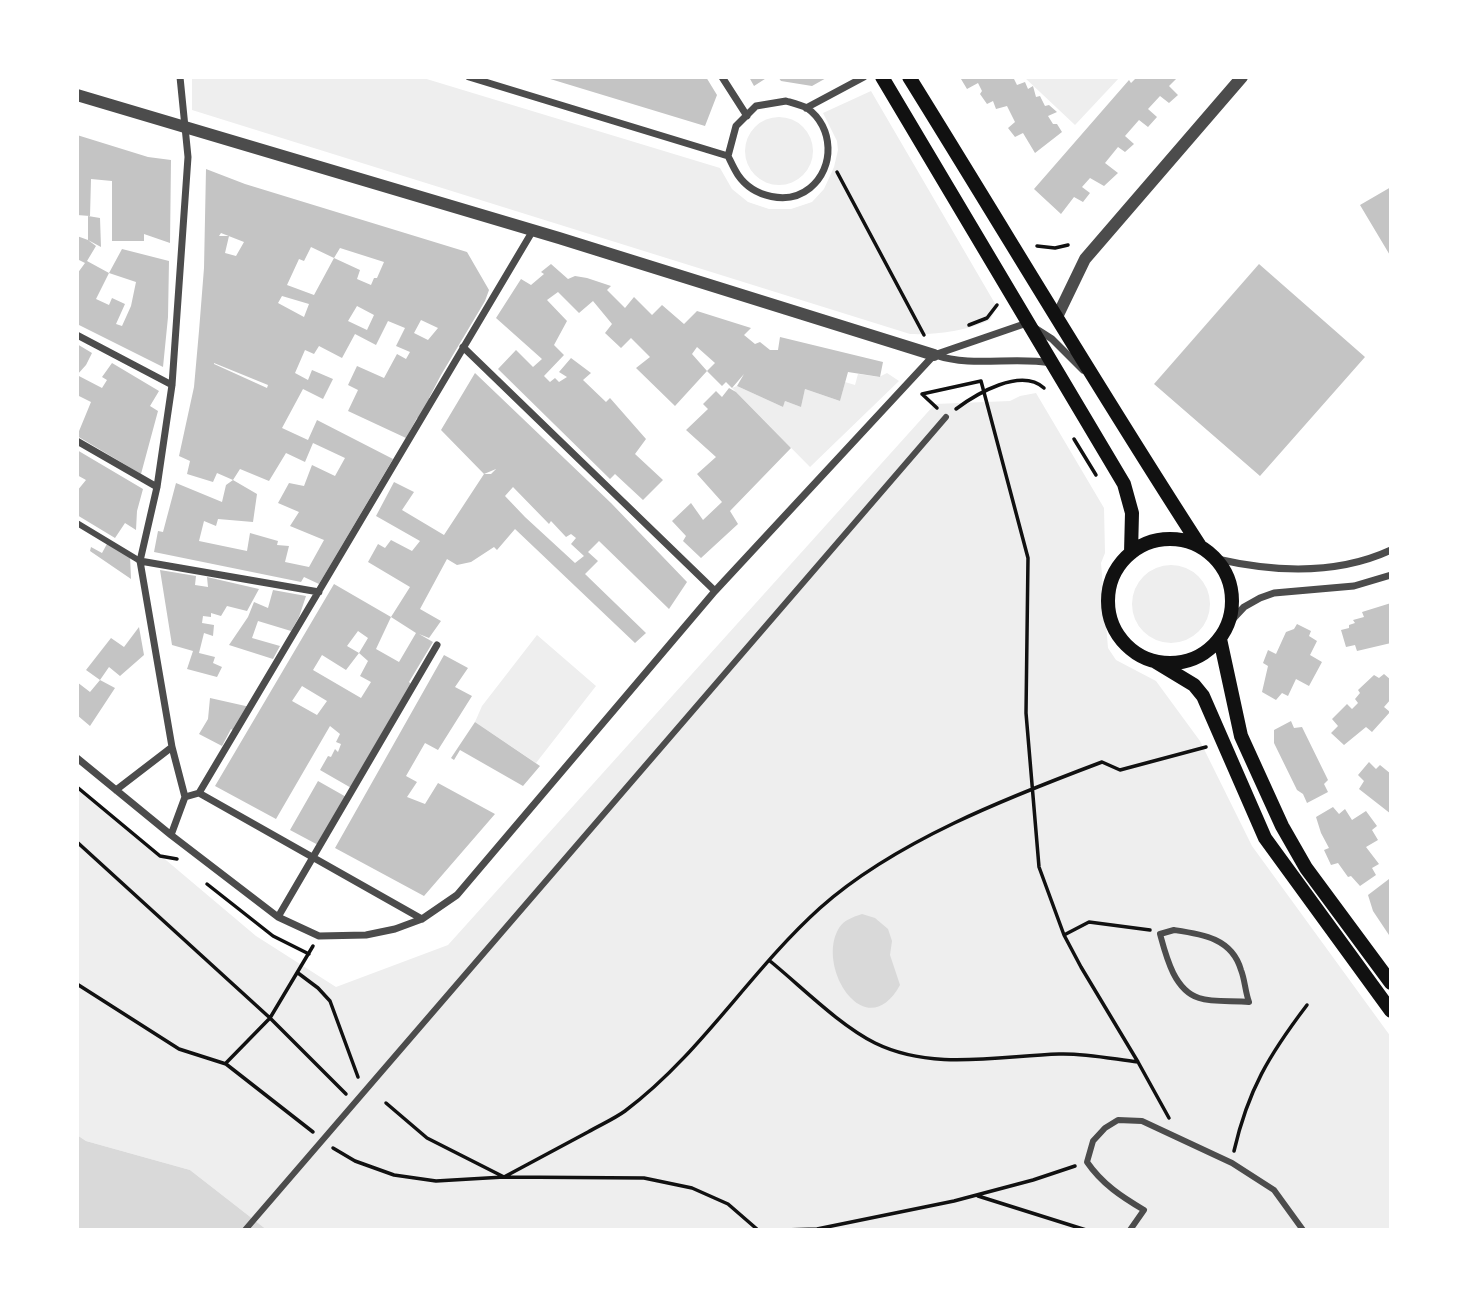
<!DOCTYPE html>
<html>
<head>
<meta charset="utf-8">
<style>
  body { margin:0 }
  #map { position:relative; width:1468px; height:1307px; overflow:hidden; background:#fff; font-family:"Golos Text",sans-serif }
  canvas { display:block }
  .frame { position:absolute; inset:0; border:79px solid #fff; pointer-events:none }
</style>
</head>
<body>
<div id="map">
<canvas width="1468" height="1307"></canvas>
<div class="frame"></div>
</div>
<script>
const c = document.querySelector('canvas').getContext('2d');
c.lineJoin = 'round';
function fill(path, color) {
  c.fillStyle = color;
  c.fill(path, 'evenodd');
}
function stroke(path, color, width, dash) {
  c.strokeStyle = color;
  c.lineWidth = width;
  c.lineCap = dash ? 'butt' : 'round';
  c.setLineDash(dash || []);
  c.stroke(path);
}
const green = new Path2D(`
  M192 77H420L720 168 732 189 748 202 769 209H791L812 202 824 189 834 167 838 150 837 141 823 113 871 91 997 307 990 320C966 331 937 335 910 334L192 110Z
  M1024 77H1120L1075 125Z
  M745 151a34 34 0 1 1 68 0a34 34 0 1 1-68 0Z
  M887 373 899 381 810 467 732 388 737 386 783 407 785 401 801 407 805 389 840 401 845 382 855 385 858 374 879 377Z
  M1036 393 1104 508 1105 553 1101 563 1108 648 1116 660 1156 681 1200 741 1252 846 1391 1037V1230H267L190 1170 86 1141 77 1135V785L256 936 336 987 448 945 935 404 1010 401 1020 396Z
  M1132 604a39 39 0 1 1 78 0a39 39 0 1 1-78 0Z
  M537 635 596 686 536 763 475 722 482 706Z`);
const water = new Path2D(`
  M862 914 875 918 888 929 892 941 890 955 900 985C866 1047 815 967 839 928 844 920 853 917 862 914Z
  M77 1135 86 1141 190 1170 267 1230H77Z`);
const building = new Path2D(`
  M706 77 717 95 705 126 547 78Z
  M749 77H768L754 86Z
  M778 77H828L812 86 781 81Z
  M965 77H1013L1017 85 1025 82 1028 89 1033 86 1036 97 1040 96 1045 106 1049 105 1057 112 1048 116 1053 124H1057L1062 132 1035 153 1023 133 1015 137 1008 128 1015 122 1007 106 996 109 993 101 987 104 980 94 982 91 978 83 967 89 961 79Z
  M1137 77H1178L1169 86 1178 95 1169 103 1160 96 1148 109 1157 117 1148 127 1139 120 1125 136 1134 144 1125 152 1118 147 1105 163 1118 173 1104 186 1090 178 1082 187 1090 193 1083 202 1074 197 1061 214 1034 189 1129 80 1131 83Z
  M77 135 148 157 171 160 170 243 144 234V241H112V181L91 179 90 216 77 215Z
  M206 169 245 184 467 252 489 290 485 301 441 375 429 398 433 399 421 419 417 418 406 438 348 411 358 390 348 385 357 366 384 378 397 354 406 359 410 352 396 346 405 328 388 321 376 345 355 334 342 358 319 346 314 354 305 350 295 373 308 380 312 370 333 379 323 399 303 389 282 428 308 440 317 420 393 459 319 584 304 577 301 582 154 552 158 531 163 532 176 483 222 502 226 485 233 480 257 494 253 522 218 519 216 526 204 521 199 541 247 551 250 533 278 541 277 545 289 546 285 562 309 567 324 540 290 526 299 512 278 503 289 483 304 486 312 465 335 476 345 458 313 443 305 462 286 453 269 481 240 469 233 480 217 473 213 482 187 474 190 461 179 456 194 387 199 331 204 268ZM221 233 244 242 236 256 225 253 229 236H219ZM311 247 334 258 314 295 287 285 299 259 304 261ZM340 248 384 262 377 278H374L371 285 357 279 360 270 334 258ZM282 296 309 304 304 317 278 303ZM357 306 374 315 367 330 348 321ZM421 320 438 328 428 340 414 333ZM214 363 268 385 267 388 214 364Z
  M1391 187V257L1360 205Z
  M88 216 100 218 101 247 88 240Z
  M77 236 88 240 96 246 87 261 109 273 96 299 109 305 112 298 125 304 116 324 122 326 131 306 136 282 109 273 122 249 169 261 168 317 163 367 77 324V274L85 263 77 259Z
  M551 264 568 279 575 276 587 278 611 286 607 290 625 308 634 297 652 315 662 305 684 324 697 311 751 328 744 335 755 344 760 342 770 350H778L780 337 883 362 880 377 848 372 840 401 805 389 801 407 785 401 783 407 737 386 744 374 732 388 726 382 722 386 707 371 715 363 697 347 692 354 707 371 675 406 636 368 650 357 631 338 621 348 605 333 612 324 593 301 579 313 558 292 547 300 567 321 554 345 564 355 544 376 550 382 555 378 559 382 567 377 559 372 571 358 591 373 583 380 606 402 610 398 646 439 635 454 663 480 643 500 615 474 610 479 498 369 516 350 533 367 542 359 496 318 521 279 531 285 544 274 541 272Z
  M1259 264 1365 357 1260 476 1154 384Z
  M77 344 92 353 86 365 77 375 102 388 107 380 102 377 112 363 159 391 150 406 158 411 141 474 77 436 91 402 77 395Z
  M475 373 611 503 687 582 669 609 599 541 588 552 598 561 585 574 646 633 635 643 515 529 497 550 494 547 471 562 457 565 447 559 420 609 441 621 429 638 419 634 433 642 409 682 413 686 353 789 320 770 328 756 331 757 335 749 338 752 341 744 336 742 340 734 330 726 276 819 215 786 334 584 391 617 376 649 399 662 416 633 391 617 410 587 368 562 378 544 385 548 391 540 412 551 420 541 376 516 394 482 414 492 402 510 444 535 484 474H491L496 469 484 474 441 430ZM513 487 549 524 551 521 566 537 571 534 576 538 571 544 584 556 575 563 525 517 505 496ZM358 631 368 638 359 653 368 661 360 676 371 682 361 698 313 670 322 655 346 670 359 653 347 646ZM302 686 327 701 317 715 292 701Z
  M729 388 736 392 791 448 730 511 738 524 701 558 683 541 686 536 672 521 691 503 703 520 722 502 697 474 716 457 686 430 708 409 703 404 716 391 722 397Z
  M77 450 143 489 137 511 136 530 125 523 115 538 77 515V491L86 480 77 475Z
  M108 542 130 555 131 579 90 551 91 547 102 553Z
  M160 570 196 576 195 585 208 587 207 577 259 589 247 611 227 606 221 616 211 613V617L203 616 202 623 214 625 213 636 204 633 199 653 215 657 213 663 222 667 217 677 187 669 193 651 172 645Z
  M273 590 306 596 299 617 291 631 258 621 252 638 280 646 273 659 229 645 248 617 254 602 268 608Z
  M1391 603V643L1357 651 1355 645 1346 647 1341 630 1349 628V625L1355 623 1353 620 1364 617 1362 612Z
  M1297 624 1311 631 1309 636 1317 641 1310 655 1322 662 1309 686 1296 679 1288 696 1282 693 1276 700 1262 692 1268 666 1263 663 1268 650 1276 654 1286 632 1294 629Z
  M139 627 144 655 120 676 109 667 100 680 86 670 111 638 124 647Z
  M444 655 468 668 455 687 472 696 438 750 425 743 406 776 417 782 407 797 425 804 438 783 495 814 424 896 335 848Z
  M1384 674 1391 680V699L1384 707 1390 712 1372 732 1366 727 1344 745 1331 733 1338 726 1332 719 1347 704 1352 709 1358 703 1355 699 1360 693 1358 690 1374 675 1379 678Z
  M100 680 115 688 90 726 77 715V682L90 692Z
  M210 698 250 707 236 732 231 729 222 746 199 734 208 719Z
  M1291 721 1294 728 1302 727 1328 780 1324 784 1328 792 1307 803 1303 794 1297 790 1274 743V730Z
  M475 722 540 766 523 786 460 750 454 760 451 758Z
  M1369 762 1376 769 1380 765 1391 774V814L1359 789 1364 781 1358 775Z
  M318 781 348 798 320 846 290 830Z
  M1333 807 1339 814 1345 809 1352 820 1366 811 1377 826 1372 830 1378 840 1366 847 1379 864 1372 868 1376 875 1360 886 1351 876 1348 877 1338 863 1331 865 1324 850 1329 848 1321 833 1316 817Z
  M1389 879 1391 882V938L1373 911 1368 895Z`);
const path = new Path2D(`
  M837 172 924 335
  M1037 246 1055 248 1068 245
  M969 325 987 318 997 305
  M922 394 981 381 1028 558 1026 713 1039 867 1064 935 1081 967 1138 1062 1169 1118
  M922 394 937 408
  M956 409C976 394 1021 367 1044 388
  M1074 439 1096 475
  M77 787 160 856 177 859
  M77 842 270 1018 346 1094
  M207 884 273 936 309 954
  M1064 935 1089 922 1150 930
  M770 961C803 988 838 1024 875 1043 932 1071 998 1056 1059 1054 1085 1053 1113 1059 1138 1062
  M298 973 318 988 330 1001 358 1077
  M77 984 179 1049 226 1064 313 1132
  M226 1063 270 1018 313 946
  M386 1103 427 1138 504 1177C532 1162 560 1147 588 1132 600 1125 614 1119 625 1111 701 1054 750 971 820 908 895 841 1009 797 1102 762L1120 770 1206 747
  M333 1148 355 1161 394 1175 436 1181 504 1177 644 1178 692 1188 728 1204 758 1230
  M1234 1151C1248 1090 1269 1055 1307 1005
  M978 1196 1086 1230
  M783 1230 817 1229 954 1201 1033 1180 1075 1166`);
const pedestrian = new Path2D(`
  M77 523 140 561
  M1174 930C1202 934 1232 938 1241 970 1245 980 1245 991 1249 1002 1234 1000 1214 1003 1199 998 1174 990 1166 956 1160 934Z
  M245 1230 946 417
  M1130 1230 1144 1210C1122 1197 1102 1184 1087 1162L1093 1141 1105 1128 1118 1120 1142 1121 1232 1163 1274 1190 1303 1230`);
const minor = new Path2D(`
  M469 77 728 156
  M722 77 747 116
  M786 101C793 103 801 105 807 108 834 127 835 168 810 188 788 206 753 197 738 175 734 169 731 162 728 156L736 126 756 106Z
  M806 108 864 77
  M77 335 172 385
  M463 347 715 591
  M935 355C973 368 1013 356 1051 363
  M77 441 157 487
  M1217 559C1274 572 1337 575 1391 550
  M140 561 319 592
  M1230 622 1244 607 1260 598 1274 593 1354 586 1391 575
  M172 747 140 561 157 487 172 385 188 157 180 77
  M77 758 171 835 278 917 319 936 366 935 395 929 422 919 457 895 715 591 934 355 1027 323 1052 339 1083 370
  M116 790 172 747 185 797 171 835
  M199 793 422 919
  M185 797 199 793 532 232
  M278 917 437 645`);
const tertiary = new Path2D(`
  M77 95 559 238 934 355
  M1057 317 1085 259 1242 77`);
const secondary = new Path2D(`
  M882 77 1124 484 1132 513 1131 553
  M909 77C1006 233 1100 392 1200 546
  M1108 601a62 62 0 1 1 124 0a62 62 0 1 1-124 0Z
  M1220 639 1241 736 1282 826 1306 868 1391 983
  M1156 662 1194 685 1203 696 1265 838 1391 1011`);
fill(green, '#eee');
fill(water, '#d9d9d9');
fill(building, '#c4c4c4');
stroke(path, '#111', 3.5);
stroke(pedestrian, '#4c4c4c', 6);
stroke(minor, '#4c4c4c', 7);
stroke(tertiary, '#4c4c4c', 12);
stroke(secondary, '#111', 14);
</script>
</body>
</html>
